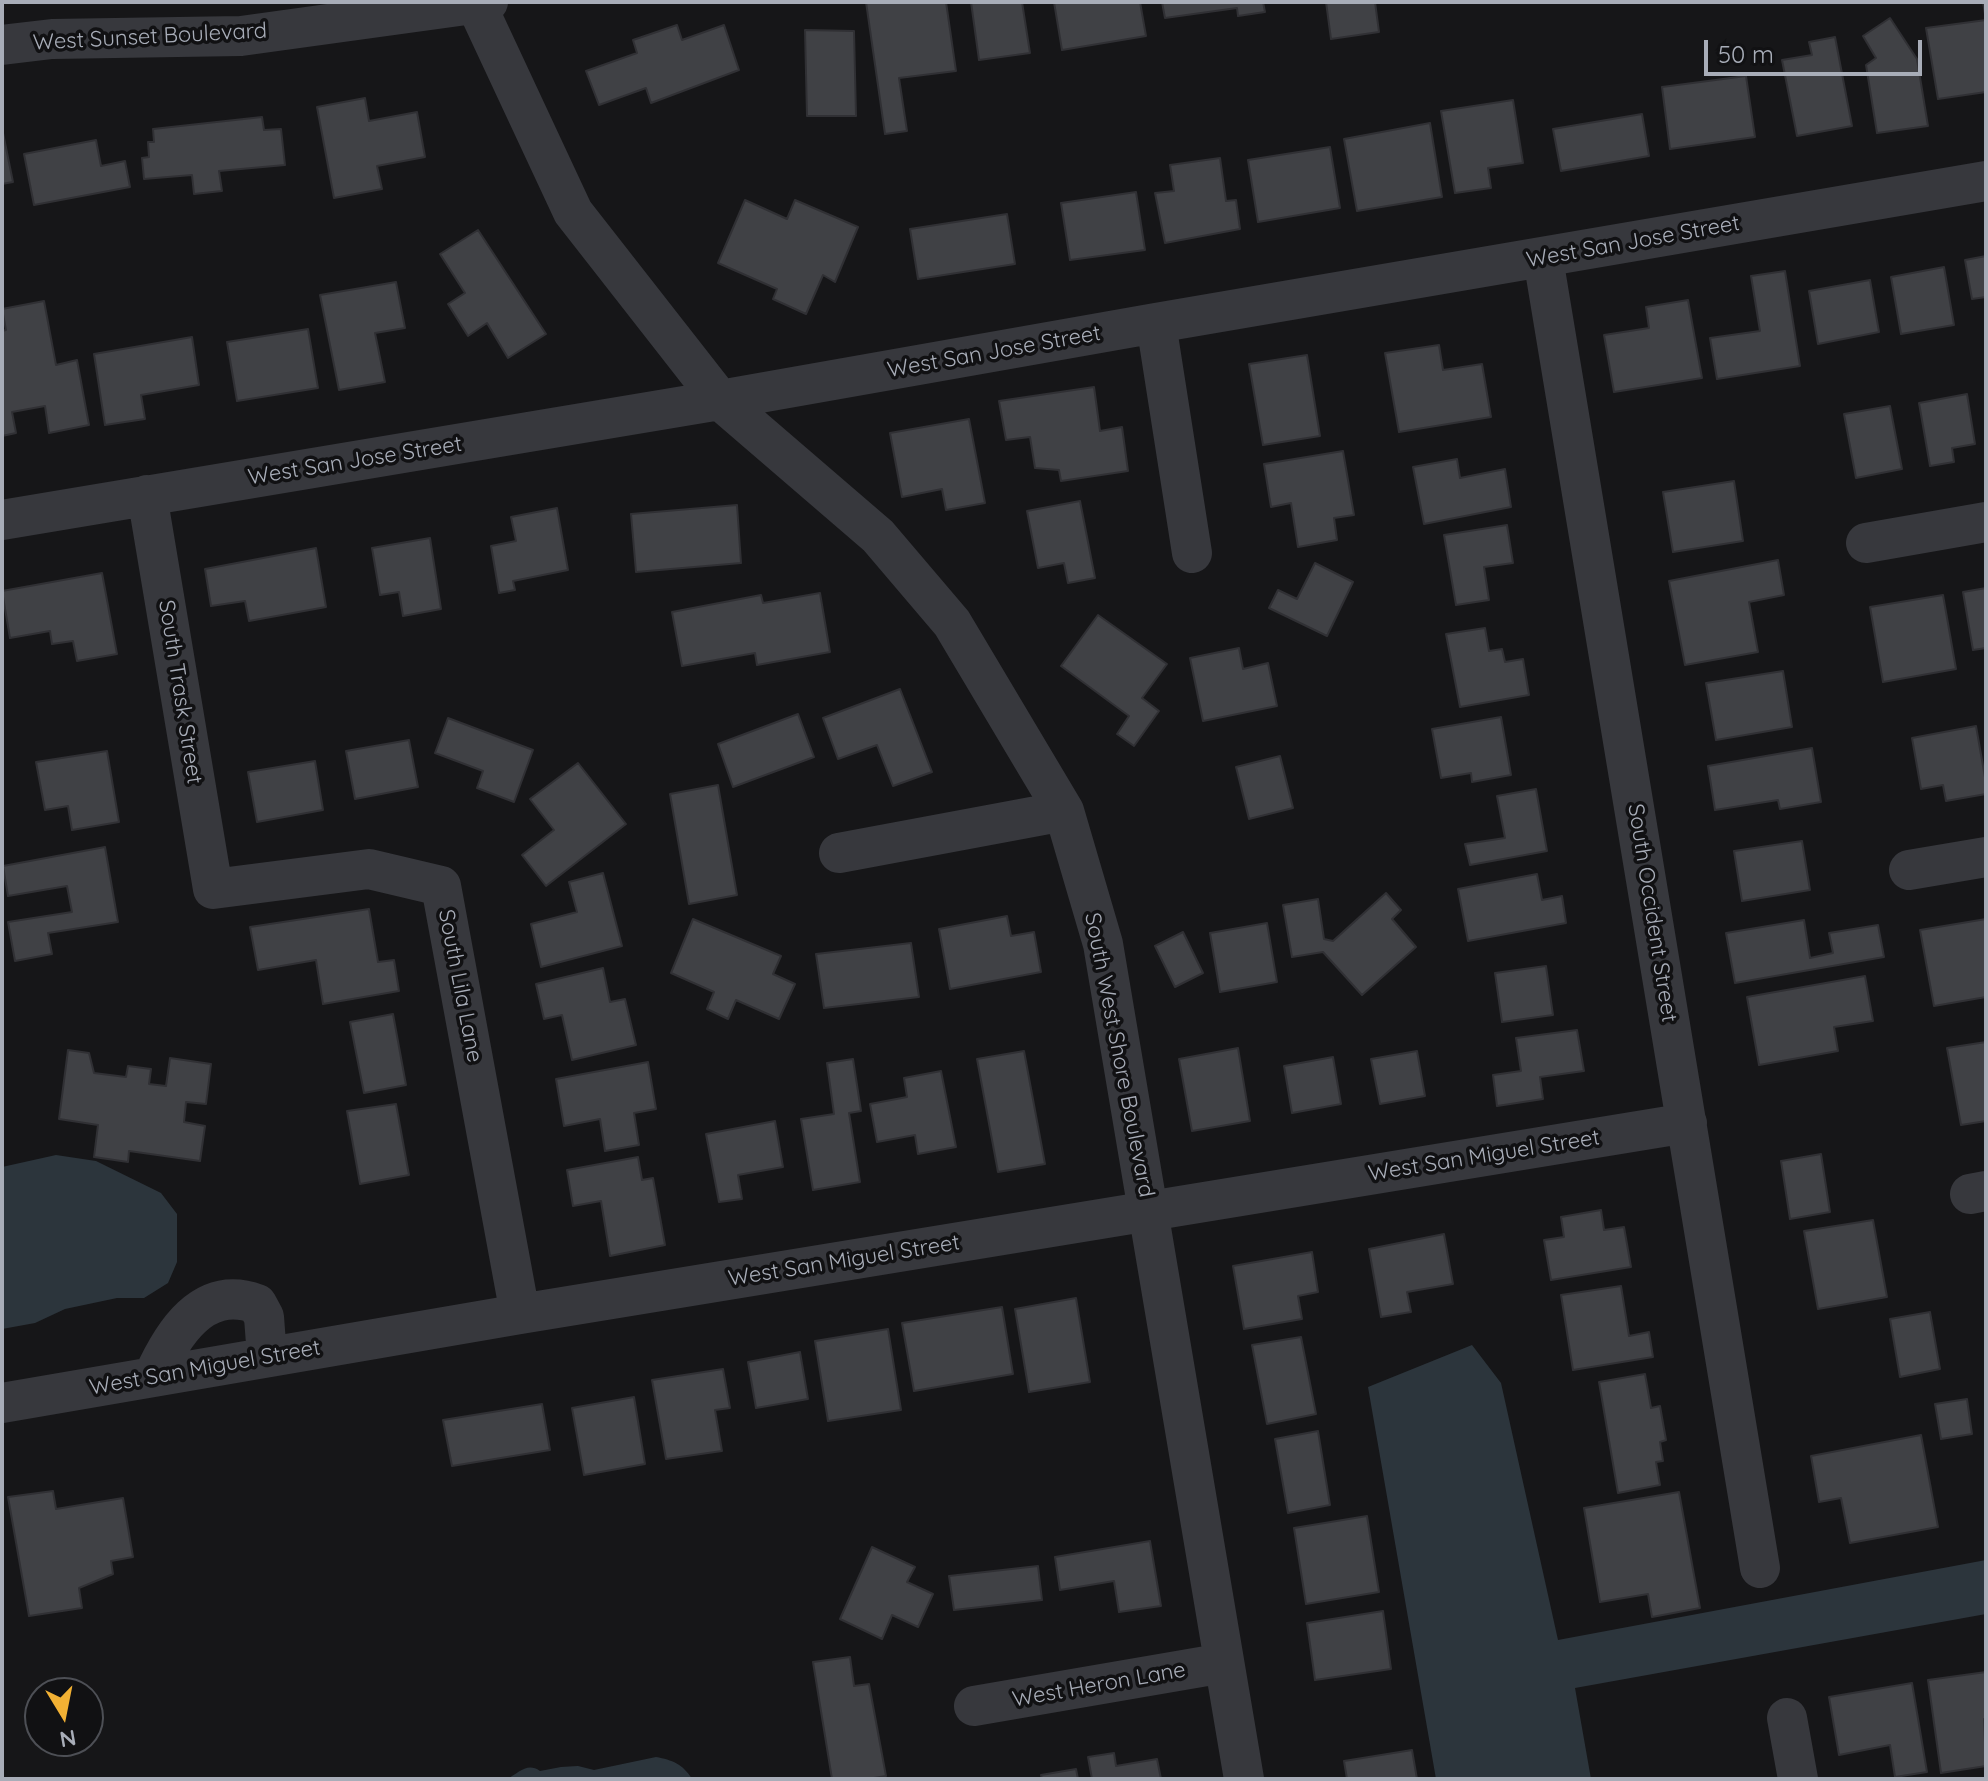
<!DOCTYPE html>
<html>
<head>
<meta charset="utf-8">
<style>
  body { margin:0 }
  #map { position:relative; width:1988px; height:1781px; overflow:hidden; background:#161618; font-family:Quicksand,sans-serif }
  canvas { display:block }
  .frame { position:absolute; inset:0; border:4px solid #a8adb8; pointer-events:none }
  .north { position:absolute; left:24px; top:1677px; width:80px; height:80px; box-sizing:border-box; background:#111113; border:2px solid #4d4f55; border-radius:50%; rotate:170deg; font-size:22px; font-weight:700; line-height:32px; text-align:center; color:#a8adb8 }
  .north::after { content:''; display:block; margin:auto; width:28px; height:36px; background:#f2b134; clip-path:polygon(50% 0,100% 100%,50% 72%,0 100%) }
  .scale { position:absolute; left:1704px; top:40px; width:218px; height:36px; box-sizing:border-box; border:4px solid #a8adb8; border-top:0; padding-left:10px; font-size:24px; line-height:28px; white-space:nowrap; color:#a8adb8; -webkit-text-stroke:6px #111113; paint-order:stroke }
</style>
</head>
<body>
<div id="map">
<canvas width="1988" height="1781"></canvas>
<div class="frame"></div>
<div class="north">N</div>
<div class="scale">50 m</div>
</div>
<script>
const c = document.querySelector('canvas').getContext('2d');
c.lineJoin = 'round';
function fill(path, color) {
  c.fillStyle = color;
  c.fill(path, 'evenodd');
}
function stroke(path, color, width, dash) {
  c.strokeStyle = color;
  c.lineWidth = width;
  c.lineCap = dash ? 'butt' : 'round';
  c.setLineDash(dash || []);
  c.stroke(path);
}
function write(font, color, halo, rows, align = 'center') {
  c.font = font + ' Quicksand,sans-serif';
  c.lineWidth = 7;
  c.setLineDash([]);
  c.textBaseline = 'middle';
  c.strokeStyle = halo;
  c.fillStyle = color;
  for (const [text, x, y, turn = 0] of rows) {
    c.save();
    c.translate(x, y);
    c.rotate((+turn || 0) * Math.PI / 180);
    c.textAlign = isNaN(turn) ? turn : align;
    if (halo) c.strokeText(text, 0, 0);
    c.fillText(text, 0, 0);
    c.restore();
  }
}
const water = new Path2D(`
  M56 1155 96 1161 161 1193 177 1214V1262L168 1283 144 1298H117L65 1309 35 1323 2 1329V1167Z
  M1472 1345 1501 1383 1558 1640 1986 1560V1614L1575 1688 1591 1779H1436L1368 1387Z
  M656 1757C672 1760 683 1764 692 1779H507C519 1773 527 1762 540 1771L561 1767 578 1766 594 1770Z`);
const building = new Path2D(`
  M866 2H946L956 71 899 78 907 131 885 134Z
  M971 2H1022L1030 53 979 60Z
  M1054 2H1140L1146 36 1062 50Z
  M1162 2H1263L1265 12 1238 16 1237 8 1165 18Z
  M1326 2H1375L1379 32 1331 39Z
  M1983 2H1986V92L1938 99 1926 28 1986 20Z
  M1890 18 1917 59 1928 126 1877 133 1866 65 1876 58 1863 36Z
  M677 25 682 40 724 25 739 70 651 103 646 88 599 105 586 71 637 53 633 40Z
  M805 30 854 31 856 116H807Z
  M1835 37 1852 126 1797 136 1782 60 1812 55 1809 42Z
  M1746 76 1755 137 1670 149 1662 87Z
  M365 98 369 121 417 112 425 157 377 166 382 189 334 198 317 107Z
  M1513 100 1523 163 1488 168 1491 188 1455 193 1441 111Z
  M1642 114 1649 156 1561 171 1553 129Z
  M262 117 264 130 281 129 285 165 219 171 222 191 194 194 192 175 144 179 142 158 149 157 148 142H154L153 129Z
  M1430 123 1442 197 1357 211 1344 139Z
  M2 128 13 182 2 184Z
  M96 140 101 166 125 161 130 187 34 205 24 154Z
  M1330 147 1340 208 1258 222 1248 160Z
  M1220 158 1226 201 1236 200 1240 229 1165 243 1155 193 1174 191 1170 165Z
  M1136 192 1145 250 1070 260 1061 203Z
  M745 200 787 219 795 200 858 227 835 282 823 275 806 314 773 299 777 289 718 263Z
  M1007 214 1015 264 918 279 910 229Z
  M478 230 546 334 508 358 487 323 468 336 448 304 465 293 440 254Z
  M1986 256V297L1972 299 1965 260Z
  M1944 267 1954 325 1901 334 1891 277Z
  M1785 271 1800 366 1717 379 1710 338 1760 331 1751 276Z
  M1870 280 1879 332 1818 344 1809 291Z
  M396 282 405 328 375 333 385 382 339 390 320 295Z
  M1688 300 1702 378 1614 392 1604 335 1649 328 1646 307Z
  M44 301 56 365 77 360 89 425 49 433 45 406 12 412 16 433 2 436V331L6 330 2 309Z
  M308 329 318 388 237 401 227 342Z
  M192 337 199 385 141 395 145 419 105 425 94 354Z
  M1439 345 1443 370 1482 364 1491 417 1399 432 1385 353Z
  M1307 355 1320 436 1263 445 1249 364Z
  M1094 387 1100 431 1122 427 1128 471 1061 481 1059 470 1035 468 1030 437 1006 440 999 401Z
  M1967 394 1975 444 1952 448 1954 462 1930 466 1919 403Z
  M1890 406 1902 469 1856 478 1844 414Z
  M969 419 985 503 946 510 942 489 902 497 890 433Z
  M1343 451 1354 515 1334 518 1337 540 1298 547 1291 503 1271 507 1264 464Z
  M1457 459 1460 478 1505 469 1511 507 1424 524 1413 467Z
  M1734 481 1743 541 1673 552 1663 492Z
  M1080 501 1095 578 1068 583 1064 563 1038 568 1027 511Z
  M737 505 741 563 636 572 631 514Z
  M557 508 568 570 513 581 515 590 499 593 491 546 516 541 511 517Z
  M1507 525 1513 563 1484 567 1489 600 1456 605 1444 535Z
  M430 538 441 609 403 616 399 592 380 595 372 548Z
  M316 548 326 607 249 621 245 601 211 606 205 569Z
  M1778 560 1784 595 1749 602 1758 652 1685 665 1669 581Z
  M1315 563 1353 582 1327 636 1269 608 1278 590 1297 599Z
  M102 573 117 654 77 661 73 641 52 644 50 631 10 638 2 591Z
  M1986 588V648L1973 650 1963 592Z
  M820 593 830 652 757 665 755 653 682 666 672 612 761 595 763 603Z
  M1943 595 1956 669 1883 682 1870 607Z
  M1098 615 1167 664 1142 698 1159 711 1134 746 1117 734 1129 716 1061 666Z
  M1485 628 1489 651 1502 649 1505 662 1523 659 1529 695 1460 707 1446 634Z
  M1239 648 1243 669 1268 663 1277 706 1203 721 1190 658Z
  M1783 671 1792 727 1716 740 1706 683Z
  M900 689 932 772 893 786 877 745 838 759 823 718Z
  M798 714 814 757 733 787 718 744Z
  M1501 717 1511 775 1472 782 1471 773 1441 778 1432 729Z
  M448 718 533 750 514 802 477 788 483 771 435 753Z
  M1976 726 1986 783V794L1946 801 1943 785 1921 789 1912 738Z
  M409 740 418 787 355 799 346 751Z
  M1812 748 1821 802 1780 809 1778 800 1715 810 1708 766Z
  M107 751 119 822 72 830 68 806 45 810 36 762Z
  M1280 756 1293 808 1249 819 1236 767Z
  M315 761 323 810 257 822 248 772Z
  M578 763 626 824 546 886 522 855 554 830 530 799Z
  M718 785 737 895 689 904 670 794Z
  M1536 789 1547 851 1470 865 1465 844 1505 838 1497 796Z
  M1802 841 1810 890 1742 901 1734 851Z
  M105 847 118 922 48 933 52 954 15 961 8 922 72 912 67 886 8 896 3 866Z
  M603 873 622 946 541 967 531 924 577 912 569 882Z
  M1537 874 1542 900 1562 896 1566 923 1468 941 1458 889Z
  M1386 893 1401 910 1392 919 1416 947 1362 995 1323 952 1292 957 1283 905 1318 899 1324 939 1333 941Z
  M369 909 378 962 394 960 399 991 323 1004 316 960 258 970 250 927Z
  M1007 916 1011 936 1034 932 1041 972 950 989 939 929Z
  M693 919 781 956 773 974 795 984 779 1019 736 1000 728 1019 707 1009 714 992 671 973Z
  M1986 919V997L1934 1006 1920 930Z
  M1804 920 1810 958 1833 953 1829 933 1878 925 1884 957 1735 983 1726 933Z
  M1267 923 1277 982 1220 992 1210 933Z
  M1183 932 1203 973 1175 987 1155 946Z
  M911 943 919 997 824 1008 816 954Z
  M1546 966 1553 1015 1502 1022 1495 973Z
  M603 968 610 1002 625 999 636 1045 572 1060 562 1015 544 1019 536 984Z
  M1865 976 1873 1021 1834 1027 1838 1051 1759 1065 1747 997Z
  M393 1014 406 1085 364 1093 350 1022Z
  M1577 1030 1584 1071 1540 1077 1543 1099 1497 1106 1493 1075 1521 1071 1516 1038Z
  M1986 1042V1121L1961 1125 1947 1048Z
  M1238 1048 1250 1121 1192 1131 1179 1059Z
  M68 1050 89 1053 94 1073 126 1077 128 1066 151 1069 149 1084 166 1086 170 1058 211 1064 206 1104 186 1102 184 1122 205 1126 200 1161 129 1151 128 1162 94 1157 98 1125 59 1119Z
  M1024 1051 1045 1164 998 1172 977 1059Z
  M1417 1051 1425 1096 1380 1104 1371 1059Z
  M1333 1057 1341 1104 1292 1113 1284 1066Z
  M853 1059 861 1111 849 1113 860 1182 813 1190 801 1119 834 1114 827 1063Z
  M648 1062 656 1109 634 1113 639 1145 605 1151 600 1119 564 1126 556 1079Z
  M941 1071 956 1147 918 1154 915 1135 877 1142 870 1104 907 1097 904 1078Z
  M396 1104 409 1175 360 1184 347 1111Z
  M775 1121 783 1167 738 1175 742 1199 719 1202 706 1134Z
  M1821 1154 1830 1212 1790 1219 1781 1161Z
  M638 1157 642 1180 653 1178 665 1245 610 1256 601 1201 573 1206 567 1170Z
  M1601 1210 1604 1230 1624 1227 1631 1267 1551 1280 1544 1240 1564 1237 1561 1217Z
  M1873 1220 1887 1297 1818 1309 1804 1231Z
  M1444 1234 1453 1284 1407 1292 1411 1312 1381 1317 1369 1249Z
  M1312 1252 1318 1292 1298 1296 1302 1319 1244 1329 1233 1266Z
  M1621 1286 1629 1336 1649 1332 1653 1357 1573 1370 1561 1295Z
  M1076 1298 1090 1382 1029 1392 1015 1309Z
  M1002 1307 1013 1374 914 1391 902 1323Z
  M1930 1312 1940 1369 1900 1377 1890 1319Z
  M888 1329 901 1410 828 1421 815 1341Z
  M1301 1337 1316 1414 1267 1424 1252 1345Z
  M800 1352 808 1399 756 1408 748 1362Z
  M723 1369 730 1408 715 1410 722 1451 666 1459 652 1380Z
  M1645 1374 1651 1408 1660 1406 1666 1440 1660 1442 1663 1461 1656 1462 1660 1485 1618 1493 1599 1382Z
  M634 1397 645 1464 584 1475 572 1408Z
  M1967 1399 1972 1434 1941 1439 1935 1404Z
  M542 1404 550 1450 452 1466 443 1420Z
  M1318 1431 1330 1505 1288 1513 1275 1439Z
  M1921 1435 1938 1527 1850 1543 1841 1498 1819 1502 1811 1456Z
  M53 1491 56 1509 123 1498 133 1557 111 1561 113 1574 79 1588 82 1608 29 1616 8 1497Z
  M1679 1492 1700 1608 1652 1617 1648 1594 1600 1602 1584 1508Z
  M1367 1516 1379 1592 1306 1604 1294 1528Z
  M1150 1541 1161 1606 1119 1612 1114 1581 1060 1590 1055 1557Z
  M872 1547 915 1567 907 1582 933 1594 918 1627 892 1615 882 1639 840 1619Z
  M1038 1566 1042 1600 954 1610 949 1576Z
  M1383 1611 1391 1669 1315 1680 1307 1623Z
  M850 1657 854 1686 869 1684 886 1776 868 1779H832L813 1662Z
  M1986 1672V1719H1984L1986 1766 1941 1773 1928 1680Z
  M1912 1683 1927 1772 1895 1777 1890 1745 1839 1755 1829 1697Z
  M1412 1750 1417 1779H1347L1344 1761Z
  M1114 1753 1116 1766 1157 1759 1161 1779H1092L1088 1757Z
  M1076 1769 1078 1779H1042L1041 1775Z`);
const minor = new Path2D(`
  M475 2 573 212 720 400 878 536 952 623 1064 811 1103 944 1244 1779
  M2 45 52 39 241 36 488 2
  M1543 258 1760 1568
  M1156 323 1192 553
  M147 495 213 889 369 869 441 886 520 1314
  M2 520 720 400 1156 323 1986 181
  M1866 543 1986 522
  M839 853 1064 811
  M1909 870 1986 857
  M1970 1194 1986 1191
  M153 1377C172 1335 202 1284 257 1304L264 1317 267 1357
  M2 1403 520 1314 1687 1123
  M974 1706 1224 1663
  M1787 1718 1798 1779`);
const streetNames = [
  ["West Sunset Boulevard",150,37,-3],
  ["West San Jose Street",1633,242,-10],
  ["West San Jose Street",994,352,-10],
  ["West San Jose Street",355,461,-9],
  ["South Trask Street",180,692,81],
  ["South Occident Street",1652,913,81],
  ["South Lila Lane",460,986,79],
  ["South West Shore Boulevard",1119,1055,79],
  ["West San Miguel Street",1484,1156,-9],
  ["West San Miguel Street",844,1261,-9],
  ["West San Miguel Street",205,1368,-10],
  ["West Heron Lane",1099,1685,-10]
];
fill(water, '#2c353c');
fill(building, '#404145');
stroke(building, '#303034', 2);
stroke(minor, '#37383d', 40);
write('22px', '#a8adb8', '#111113', streetNames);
</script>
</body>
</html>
